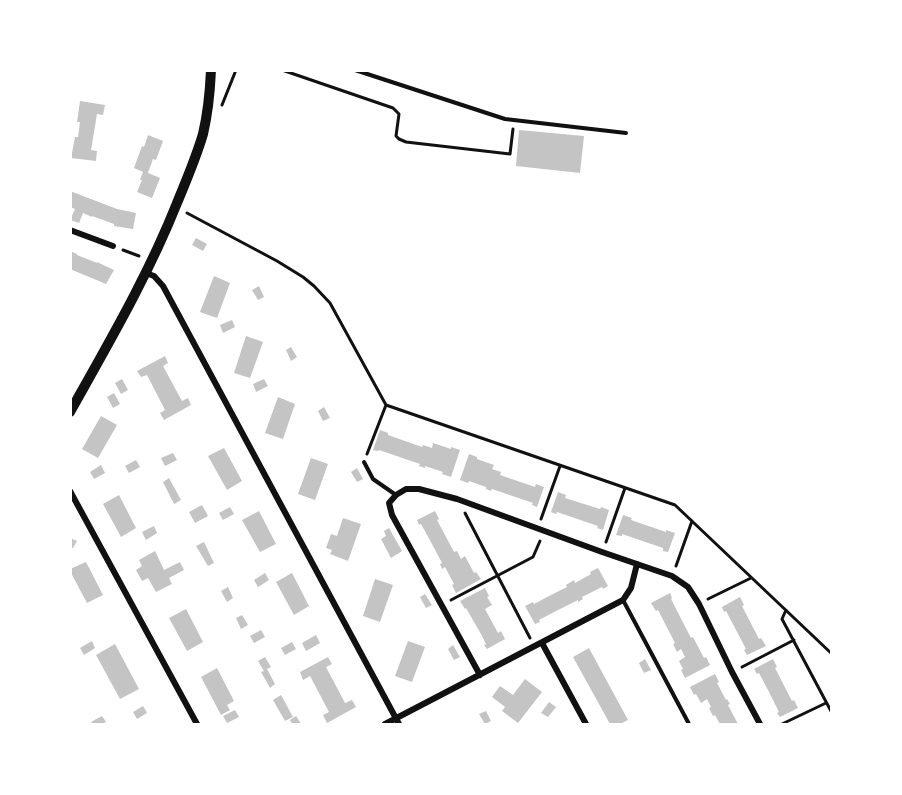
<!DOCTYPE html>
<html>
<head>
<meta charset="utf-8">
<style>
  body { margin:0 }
  #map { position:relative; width:902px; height:795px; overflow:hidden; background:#fff; font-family:Quicksand,sans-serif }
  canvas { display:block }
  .frame { position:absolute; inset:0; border:72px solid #fff; pointer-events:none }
</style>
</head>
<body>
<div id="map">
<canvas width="902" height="795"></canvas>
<div class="frame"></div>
</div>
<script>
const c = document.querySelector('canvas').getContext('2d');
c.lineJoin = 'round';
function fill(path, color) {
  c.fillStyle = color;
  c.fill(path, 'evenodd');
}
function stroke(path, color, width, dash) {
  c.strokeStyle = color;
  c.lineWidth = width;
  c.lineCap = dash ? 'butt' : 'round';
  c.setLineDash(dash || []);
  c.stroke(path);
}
const building = new Path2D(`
  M80 101 105 105 103 115 97 114 91 150 97 151 96 161 71 158 75 137H78L80 122H77Z
  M519 130 584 136 580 173 516 166Z
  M148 135 163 141 156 160 153 159 148 173 160 178 152 198 137 192 142 180H140L143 172 134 168 142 146 144 147Z
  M70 191 117 209 136 213 133 229 114 226V224L92 216V217L83 213 79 223 70 220 75 209 70 207Z
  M196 238 207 244 203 251 192 245Z
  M70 251 77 254V255L97 263V262L114 270 106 284 70 269Z
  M214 276 230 283 217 318 200 312Z
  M259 286 264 297 258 300 252 290Z
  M232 320 235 327 223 333 220 325Z
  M246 336 263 342 250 378 234 373Z
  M291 347 297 357 291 361 286 350Z
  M165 356 168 363 163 366 182 401 188 398 191 405 164 420 160 413 165 410 147 375 141 377 137 371Z
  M122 379 128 390 121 394 115 383Z
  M264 379 268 386 256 392 253 384Z
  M114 393 120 404 113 408 107 397Z
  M278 397 295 404 283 439 265 433Z
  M324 407 330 418 323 421 318 411Z
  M101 416 117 425 98 458 82 449Z
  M380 430 388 433V435L422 447 423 445 432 448 433 443 451 449V447L460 450 451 477 442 474 443 472 425 466V468L419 466 420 464 379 450 378 451 373 450Z
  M224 448 242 481 227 490 208 456Z
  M173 453 177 460 165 466 161 458Z
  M469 454 477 457V459L494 465 492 469 501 472 500 475 535 487 536 484 544 487 537 507 532 505 533 503 492 489 491 491 486 489V487L469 481 468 483 460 480Z
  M311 458 328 464 315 500 298 494Z
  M136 460 140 467 129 473 125 466Z
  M101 465 105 473 94 479 90 472Z
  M357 468 363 479 357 482 351 472Z
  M169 478 181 500 174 504 163 482Z
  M558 492 566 495 565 498 600 509 601 507 609 510 603 530 597 528 598 526 557 512 556 514 551 512Z
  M119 495 136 528 121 537 103 504Z
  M202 505 208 516 195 523 189 512Z
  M230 507 234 514 223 520 219 513Z
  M259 511 276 544 260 552 242 520Z
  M435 511 439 519 437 520 454 552 457 551 461 559 465 556 474 573 476 572 481 579 456 593 452 585 454 584 445 567 442 569 440 564 442 563 432 544 421 524 419 525 417 520Z
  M623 515 632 518 631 520 666 532V530L675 533 668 552 663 551V548L622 534V536L616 535Z
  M343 518 361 524 348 561 330 554 332 550 326 548 331 534 337 536Z
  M154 526 157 533 146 540 142 532Z
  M389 528 402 551 391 558 381 539 386 536 384 531Z
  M70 538 77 541 73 548 70 547Z
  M204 542 214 563 208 566 196 546Z
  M155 551 164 570 180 562 184 570 169 578 172 584 156 592 148 578 142 581 136 570 142 566 139 560Z
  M86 562 103 595 87 603 70 571V569Z
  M598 568 608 586 603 589 602 587 582 597 583 599 578 602V600L558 610 539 620 540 622 535 624 525 606 533 602 534 604 551 595 567 587 566 585 574 580 575 583 591 574 590 572Z
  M265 573 269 580 258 587 254 580Z
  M292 573 309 606 294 615 276 582Z
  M375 579 393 585 380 622 363 616Z
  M228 587 233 598 227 602 221 591Z
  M485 588 489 596 487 597 492 605 485 609 498 633 501 631 505 639 487 649 484 645 486 644 481 634 466 608 465 609 460 601Z
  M670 593 672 598 671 599 691 638 693 637 704 658 706 657 710 665 685 678 681 670 683 669 679 661 685 657 681 649 677 652 673 644 675 643 658 610 656 611 651 603Z
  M425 594 432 605 426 608 420 597Z
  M740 597 744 605 742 606 759 639 761 638 766 646 747 655 744 650 746 649 726 611 724 612 722 607Z
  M186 609 203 642 187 651 169 618Z
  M242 615 248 625 241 629 236 618Z
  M261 630 265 637 254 643 250 636Z
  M316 635 320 643 306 651 302 643Z
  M92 641 95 648 84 655 80 648Z
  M408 641 425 647 412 682 395 676Z
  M292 642 296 649 285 655 281 648Z
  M115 644 139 689 120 699 96 655Z
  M453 645 460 657 454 660 448 649Z
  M589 648 628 720 620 724H610L573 657Z
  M265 657 271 667 267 669 275 684 270 688 261 672 264 671 258 661Z
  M328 657 332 664 326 667 345 703 352 700 356 707 327 723 323 715 329 712 310 676 303 680 300 672Z
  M645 659 651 670 644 673 639 663Z
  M773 659 777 667 775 668 792 701 794 700 798 708 780 717 777 713 779 712 769 692 759 673 757 674 754 669Z
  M217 668 234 701 227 705 230 710 221 715 201 677Z
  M715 674 719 682 717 683 726 700 727 699 730 704 728 705 738 724H720L715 715 713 716 709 708 711 707 707 699 701 703 696 694 694 695 690 687Z
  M525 679 542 692 518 723 502 711 505 707 492 697 500 686 513 695Z
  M281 695 293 717 285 721 273 700Z
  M549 702 556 707 548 717 541 713Z
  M143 706 147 713 137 719 133 712Z
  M235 710 239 717 227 723 223 716Z
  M486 711 491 721 485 724 479 714Z
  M102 716 106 722 102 724H93L91 722Z
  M296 716 300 722 301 724H292L290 720Z`);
const path = new Path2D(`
  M282 70 393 108 399 114 396 136 399 139 406 142 510 154 513 129
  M222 105 236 70
  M187 213 277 261 303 277 314 286 330 303 386 405 675 505 832 654
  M123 250 139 256
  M367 454 386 405
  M465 513 530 638
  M541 519 560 466
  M606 542 625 488
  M676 566 692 521
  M708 599 751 578
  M451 600 533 557 540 541
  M786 610 782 619 832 713
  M742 667 794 640
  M782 724 826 703`);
const service = new Path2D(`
  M355 70 505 119 626 133
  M364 462 373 479 396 495
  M623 600 689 724`);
const minor = new Path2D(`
  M70 230 113 246
  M146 273 154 276 163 286 399 724
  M70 491 197 724
  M542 643 586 724
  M480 675 392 515 389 503 396 495 406 489H419L457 499 602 552 672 576 688 587 699 604 732 672 760 724
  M385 724 623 600 631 588 637 564`);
const tertiary = new Path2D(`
  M70 412C108 344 148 276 177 203 186 181 196 158 203 134 208 113 210 92 211 70`);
fill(building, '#c4c4c4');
stroke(path, '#111', 3);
stroke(service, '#111', 4);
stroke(minor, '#111', 6);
stroke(tertiary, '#111', 10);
</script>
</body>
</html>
